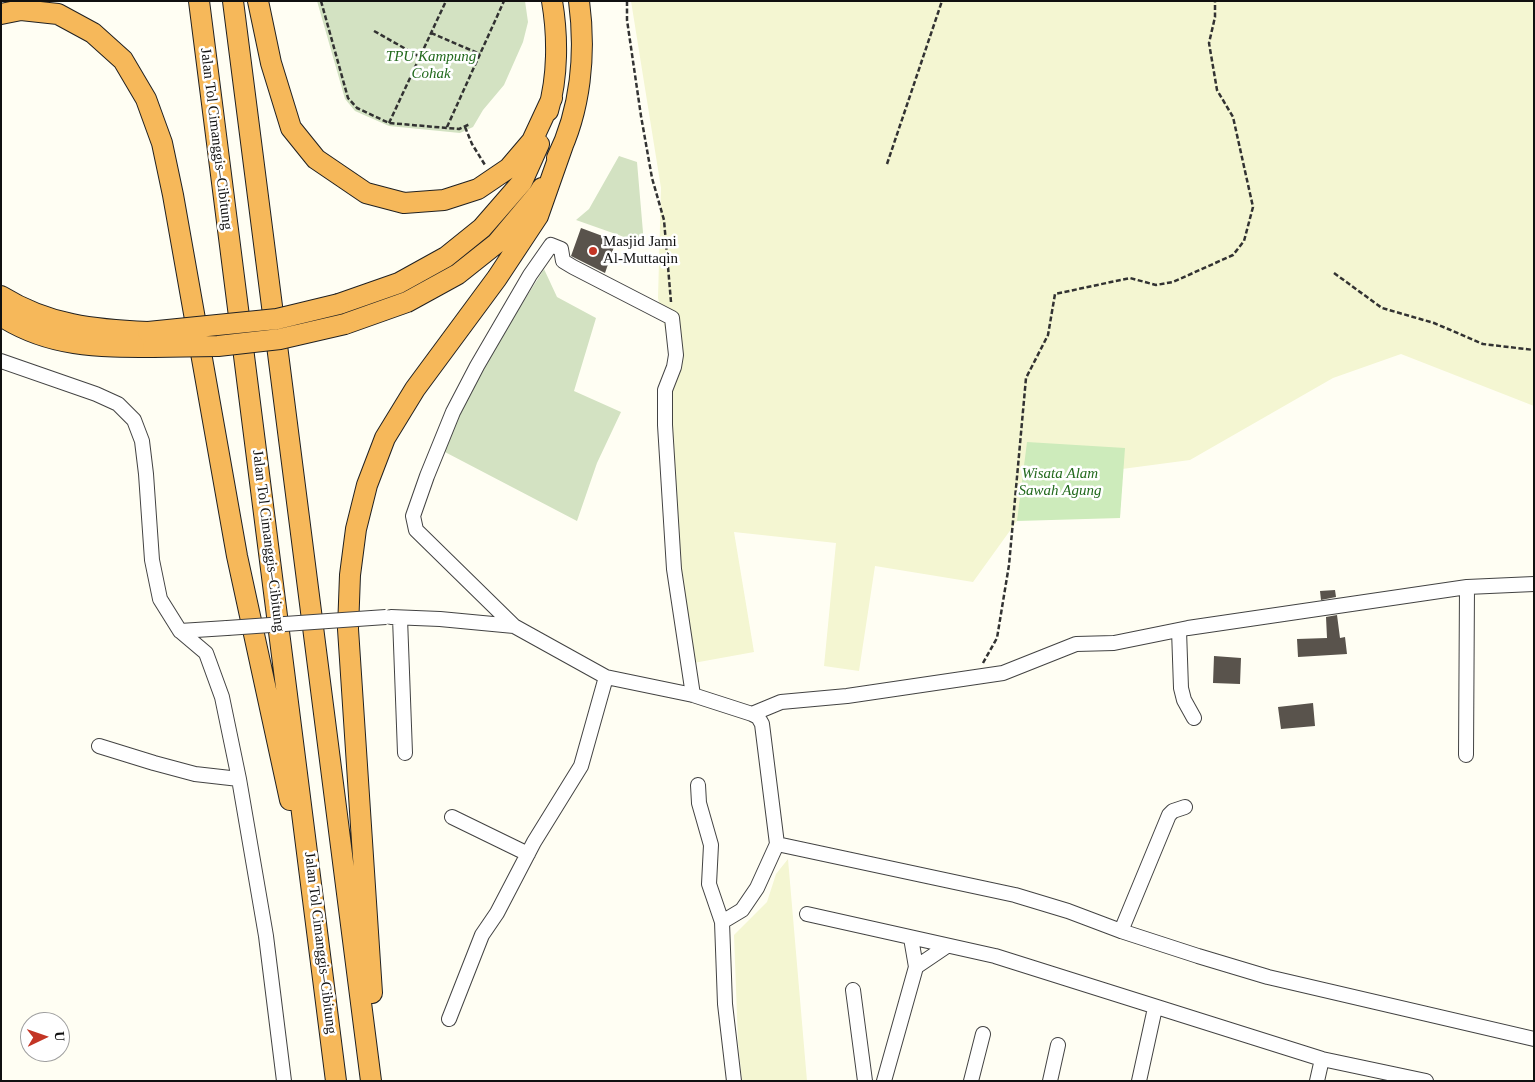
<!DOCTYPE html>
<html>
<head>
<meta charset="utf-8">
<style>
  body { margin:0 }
  #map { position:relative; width:1535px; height:1082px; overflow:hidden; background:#fffef3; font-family:"Times New Roman",serif }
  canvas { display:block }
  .frame { position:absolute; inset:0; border:2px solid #101010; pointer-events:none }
  .north { position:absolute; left:20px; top:1012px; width:50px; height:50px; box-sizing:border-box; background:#fff; border:1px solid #9f9f9f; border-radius:50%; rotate:87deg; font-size:14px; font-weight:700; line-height:20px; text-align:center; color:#101010 }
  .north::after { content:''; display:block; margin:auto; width:18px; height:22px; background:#c33525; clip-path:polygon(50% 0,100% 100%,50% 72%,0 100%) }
</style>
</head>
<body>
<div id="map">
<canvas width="1535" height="1082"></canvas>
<div class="frame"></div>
<div class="north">U</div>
</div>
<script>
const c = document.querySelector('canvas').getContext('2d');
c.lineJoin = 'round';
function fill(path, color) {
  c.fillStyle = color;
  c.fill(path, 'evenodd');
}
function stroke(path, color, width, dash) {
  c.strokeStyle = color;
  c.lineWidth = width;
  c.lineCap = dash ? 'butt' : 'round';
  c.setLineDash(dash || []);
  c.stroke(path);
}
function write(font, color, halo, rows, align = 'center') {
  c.font = font + ' "Times New Roman",serif';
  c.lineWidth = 5;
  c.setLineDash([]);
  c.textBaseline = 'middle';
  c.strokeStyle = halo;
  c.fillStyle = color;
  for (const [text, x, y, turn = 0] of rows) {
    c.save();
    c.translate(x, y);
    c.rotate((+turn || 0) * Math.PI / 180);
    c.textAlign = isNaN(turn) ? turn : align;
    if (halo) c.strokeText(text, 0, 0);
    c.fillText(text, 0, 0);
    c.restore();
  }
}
const farmland = new Path2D(`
  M631 1H1534V406L1401 354 1333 378 1190 460 1107 471 1022 514 973 582 875 566 859 671 824 666 836 543 734 532 754 652 688 664 664 419 669 357 667 338 658 298 661 188Z
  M788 859 807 1081H742L738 1042 734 935 767 902 776 874Z`);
const green = new Path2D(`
  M1027 442 1125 448 1120 518 1017 521Z`);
const cemetery = new Path2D(`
  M317 1H525L528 22 523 42 504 85 483 110 473 127 460 133 389 126 355 111 345 99Z
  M619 156 637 162 644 244 576 220 589 209Z
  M544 269 557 297 596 318 574 391 621 412 597 463 577 521 443 451 467 397 493 350Z`);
const building = new Path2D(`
  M581 228 616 241 605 273 571 256Z
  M1335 590 1336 597 1321 600 1320 591Z
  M1337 615 1340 638 1345 637 1347 654 1298 657 1297 639 1327 638 1326 617Z
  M1214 656 1241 658 1240 684 1213 683Z
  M1313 703 1315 726 1281 729 1278 707Z`);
const path = new Path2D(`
  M321 1 348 98 357 108 389 123 459 129 470 124
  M627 1V20L641 116 652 178 664 220 671 302
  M374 31 420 57
  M431 33 480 54
  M389 123 446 1
  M447 127 504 1
  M465 127 472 144 485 165
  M887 164 942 1
  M1334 273 1382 308 1434 323 1483 344 1534 350
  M983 663 997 638 1009 565 1026 378 1048 335 1055 294 1130 278 1156 285 1173 282 1233 255 1244 241 1253 207 1233 117 1217 90 1209 43 1215 17V1`);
const minor = new Path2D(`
  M1 361 96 394 118 404 134 420 142 441 146 474 152 560 160 599 180 631 227 628
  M391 617 440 619 514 626
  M400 618 405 753
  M1179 630 1181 688 1184 700 1194 718
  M180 631 206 653 222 697 239 779 266 936 284 1081
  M693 695 674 569 665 425V390L674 367 676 355 672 318 573 267 563 261 561 249 551 245 530 275 477 366 453 412 427 476 413 516 416 530 514 626 606 677 693 695 752 714 758 717 762 724 777 844 1015 895 1068 911 1121 931 1198 956 1268 977 1534 1039
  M752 714 781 702 847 696 1003 673 1076 644 1114 643 1188 628 1467 587 1534 584
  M99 746 154 763 195 774 239 779
  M1466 755 1467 587
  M698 785 699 803 711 845 709 884 722 922 725 1004 734 1081
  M452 817 528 854
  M807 914 995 956 1322 1059 1426 1081
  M722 922 742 910 757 888 777 844
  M1121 931 1169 815 1173 811 1185 807
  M911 938 916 967 947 946
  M853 990 865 1081
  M449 1019 482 935 497 913 534 842 581 766 606 677
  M884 1081 916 967
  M971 1081 983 1034
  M1050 1081 1058 1045
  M1139 1081 1155 1008
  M1317 1081 1322 1059`);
const highway = new Path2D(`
  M199 1 336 1081
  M233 1 371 1081
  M258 1 271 63 291 128 316 159 366 193 404 203 444 200 478 189 509 168 532 141 552 98
  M1 14 21 10 58 14 93 33 123 60 146 99 162 143 173 195 237 556 290 800
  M548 111C558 77 558 36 552 1
  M557 158C581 110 586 53 579 1
  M1 296C48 325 94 330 148 332
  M339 304 399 283 446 257 482 228 522 182 539 144
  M1 316C49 347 98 347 153 347
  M345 324 407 302 458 274 497 243 539 193 542 188
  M372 993 348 629 350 575 356 529 367 485 385 438 415 389 497 278 538 216 563 145`);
const minorBridge = new Path2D(`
  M227 628 386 617`);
const highwayBridge = new Path2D(`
  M148 332 277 319 339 304
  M153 347 218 346 280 339 345 324`);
const markers = [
  [593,251,5,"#c33525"]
];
const parkNames = [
  ["TPU Kampung",431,57],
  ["Cohak",431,74],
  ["Wisata Alam",1060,474],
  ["Sawah Agung",1060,491]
];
const streetNames = [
  ["Jalan Tol Cimanggis–Cibitung",216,139,83],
  ["Jalan Tol Cimanggis–Cibitung",268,541,83],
  ["Jalan Tol Cimanggis–Cibitung",320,943,83]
];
const poiNames = [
  ["Masjid Jami",603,242],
  ["Al-Muttaqin",603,259]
];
fill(farmland, '#f4f6d2');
fill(green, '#cdebbb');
fill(cemetery, '#d3e2c2');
fill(building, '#59534c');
stroke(minor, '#434343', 16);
stroke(highway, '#212121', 22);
stroke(path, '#323232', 2.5, [5, 2.5]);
stroke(minor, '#fff', 14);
stroke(highway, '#f6b85a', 20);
stroke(minorBridge, '#434343', 16, []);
stroke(highwayBridge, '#212121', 22, []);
stroke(minorBridge, '#fff', 14);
stroke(highwayBridge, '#f6b85a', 20);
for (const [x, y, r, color] of markers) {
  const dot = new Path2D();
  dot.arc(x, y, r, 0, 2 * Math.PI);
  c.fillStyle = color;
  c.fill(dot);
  stroke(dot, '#fff', 2);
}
write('italic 15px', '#236a1e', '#fff', parkNames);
write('15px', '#101010', '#fff', streetNames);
write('15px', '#101010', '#fff', poiNames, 'left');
</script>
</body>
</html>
